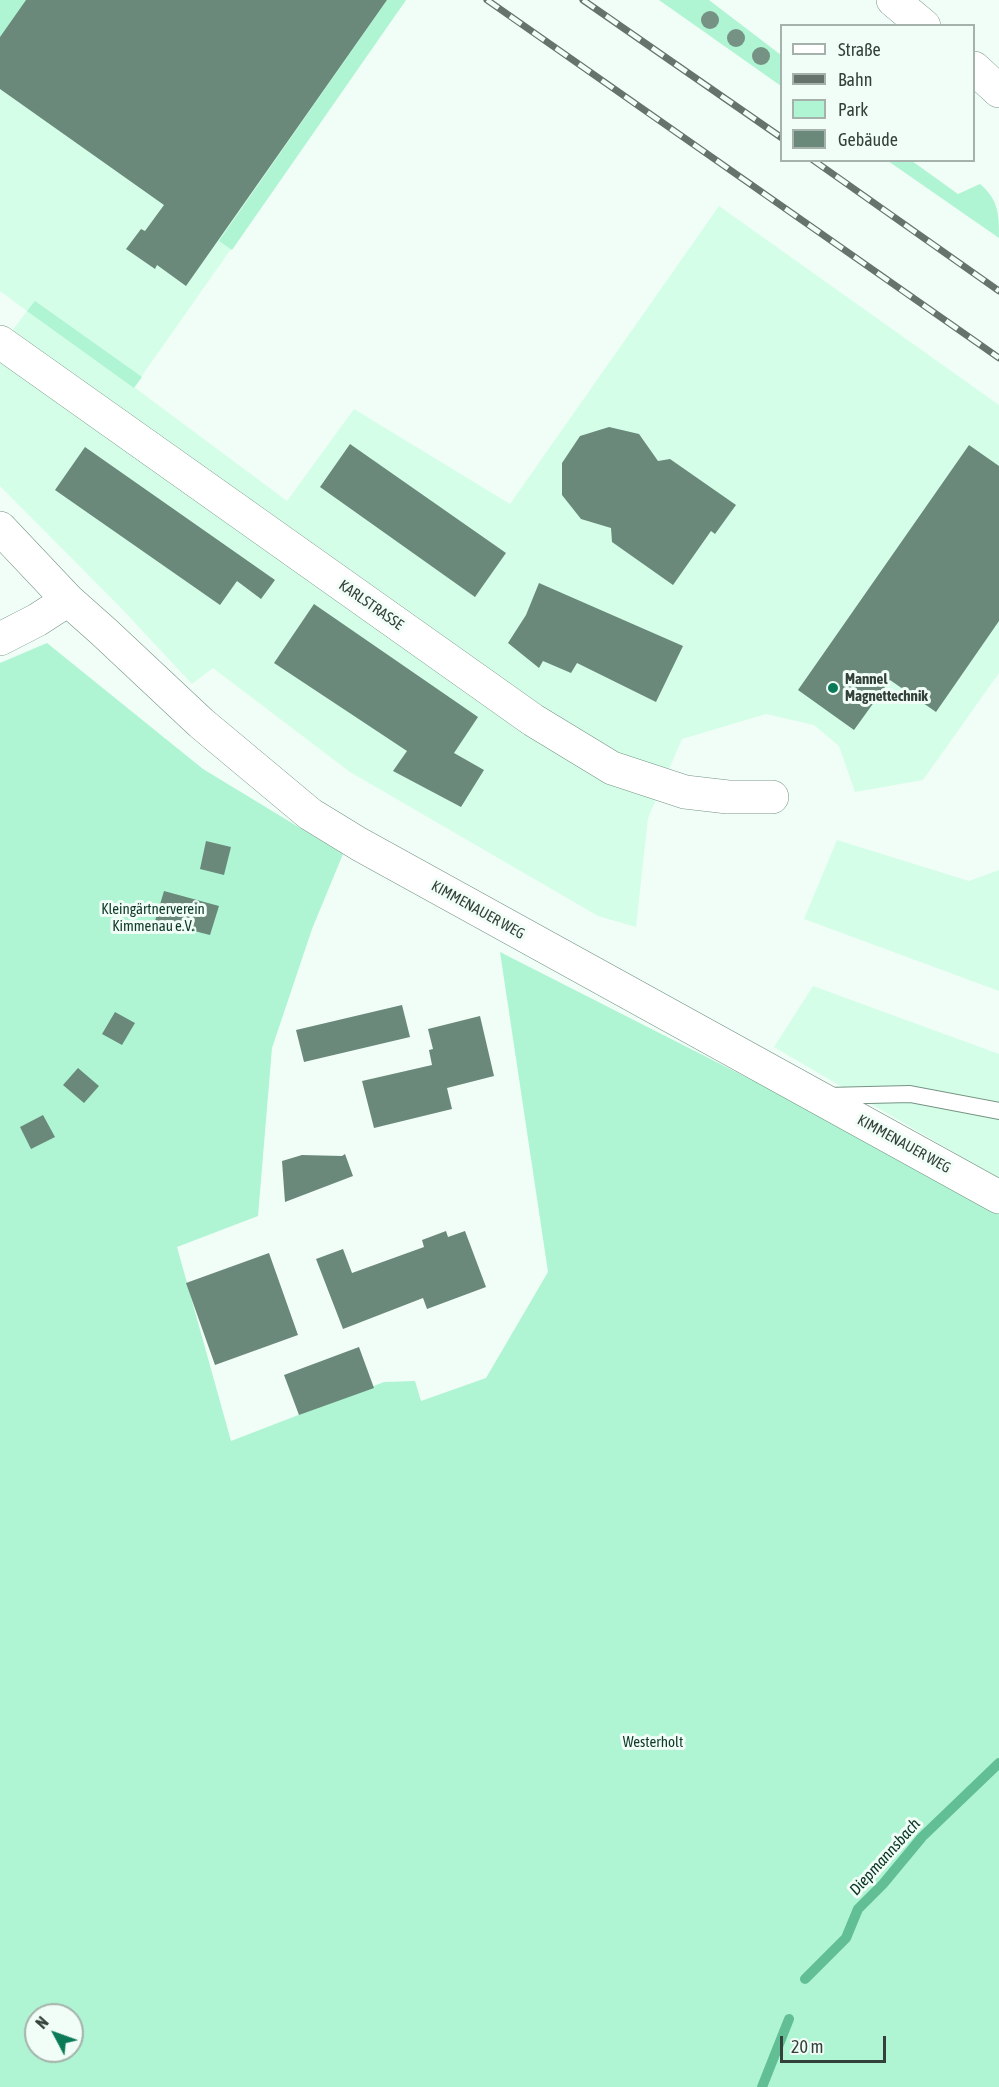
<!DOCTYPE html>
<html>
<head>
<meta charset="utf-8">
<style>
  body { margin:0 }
  #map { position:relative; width:999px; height:2087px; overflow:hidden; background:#f1fef7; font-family:"Asap Condensed",sans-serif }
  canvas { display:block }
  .legend { position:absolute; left:780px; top:24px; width:195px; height:138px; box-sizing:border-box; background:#f1fef7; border:2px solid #a5b2ab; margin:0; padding:8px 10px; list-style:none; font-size:18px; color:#33413a }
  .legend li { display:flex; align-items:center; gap:12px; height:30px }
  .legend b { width:30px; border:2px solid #a5b2ab }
  .north { position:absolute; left:24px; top:2003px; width:60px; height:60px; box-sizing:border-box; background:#f1fef7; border:2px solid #a5b2ab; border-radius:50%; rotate:311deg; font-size:16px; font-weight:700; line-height:24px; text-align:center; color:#33413a }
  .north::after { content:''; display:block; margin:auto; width:21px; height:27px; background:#0b7a56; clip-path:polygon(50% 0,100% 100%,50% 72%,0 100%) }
  .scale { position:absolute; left:780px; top:2036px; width:106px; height:27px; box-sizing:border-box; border:3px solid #33413a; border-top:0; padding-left:8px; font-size:18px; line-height:21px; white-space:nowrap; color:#33413a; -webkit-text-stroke:4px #f1fef7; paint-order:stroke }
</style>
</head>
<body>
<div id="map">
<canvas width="999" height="2087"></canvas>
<ul class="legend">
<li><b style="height:8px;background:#fff"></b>Straße</li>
<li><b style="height:8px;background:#66736c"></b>Bahn</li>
<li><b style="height:16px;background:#aff5d3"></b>Park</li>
<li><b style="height:16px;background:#6a897a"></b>Gebäude</li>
</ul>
<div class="north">N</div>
<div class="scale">20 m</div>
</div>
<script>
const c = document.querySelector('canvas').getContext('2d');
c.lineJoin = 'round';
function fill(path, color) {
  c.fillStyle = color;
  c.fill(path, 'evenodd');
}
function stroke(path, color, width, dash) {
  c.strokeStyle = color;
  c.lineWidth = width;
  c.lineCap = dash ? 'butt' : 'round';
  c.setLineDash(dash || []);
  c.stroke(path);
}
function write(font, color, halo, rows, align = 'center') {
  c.font = font + ' "Asap Condensed",sans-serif';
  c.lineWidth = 6;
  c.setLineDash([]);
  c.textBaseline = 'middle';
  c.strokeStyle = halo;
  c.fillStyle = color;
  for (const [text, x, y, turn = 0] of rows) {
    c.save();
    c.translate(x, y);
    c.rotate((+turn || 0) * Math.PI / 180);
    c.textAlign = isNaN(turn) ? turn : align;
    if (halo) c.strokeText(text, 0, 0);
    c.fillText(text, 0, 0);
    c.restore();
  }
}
const built = new Path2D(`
  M0 0H406L134 387 287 501 354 409 510 504 719 206 999 405V673L923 780 855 792 839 746 814 725 766 714 682 739 648 818 636 927 598 916 350 772 213 668 192 684 122 609 0 486V347L27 311 0 291Z
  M837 840 969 881 999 870V991L804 919Z
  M813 986 999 1054V1179L774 1047Z`);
const green = new Path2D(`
  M0 0H26L0 37Z
  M387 0H406L232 250 219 241Z
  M659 0H709L781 55V86Z
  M888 161H912L958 194 980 184C999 200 999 215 999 238Z
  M35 301 142 377 134 388 27 311Z
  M47 643 203 769 343 854 312 929 272 1048 258 1216 177 1247 231 1441 384 1382 415 1381 421 1401 486 1378 548 1272 500 952 925 1168 999 1210V2087H0V663ZM36 2015H72V2051H36Z`);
const stream = new Path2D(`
  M805 1979 846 1938 858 1909 883 1884 922 1837 999 1763
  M762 2087 789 2019`);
const building = new Path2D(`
  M26 0H387L186 286 157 265 155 269 126 249 141 229 145 231 164 205 0 89V37Z
  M609 427 639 434 658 461 670 459 736 505 715 534 711 531 673 585 612 542 611 528 581 519 562 495V463L580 436Z
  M350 444 506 553 475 597 320 487Z
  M969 445 999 466V621L936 712 890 680 854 730 798 690Z
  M85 447 275 580 261 599 237 581 220 605 55 490Z
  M539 583 683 646 656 702 577 663 571 673 543 661 539 668 508 643 526 615Z
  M314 604 478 717 454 753 484 770 461 807 393 771 407 751 274 663Z
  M206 841 231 847 224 875 200 869Z
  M164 891 219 906 210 935 155 921Z
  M402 1005 410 1037 304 1062 296 1030Z
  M115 1012 135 1023 122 1045 102 1034Z
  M480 1016 494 1076 447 1088 452 1109 374 1128 362 1081 432 1065 429 1050 433 1049 428 1029Z
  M78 1068 99 1086 84 1103 63 1085Z
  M43 1115 55 1137 31 1149 20 1127Z
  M345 1154 353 1176 285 1202 282 1161 302 1155 342 1156Z
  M446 1231 448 1237 465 1231 486 1287 427 1309 423 1298 343 1329 316 1259 343 1249 352 1273 424 1247 422 1240Z
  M269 1253 298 1335 215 1365 186 1283Z
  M359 1347 374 1388 299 1415 284 1375Z`);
const service = new Path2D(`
  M826 1096 910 1094 999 1111`);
const minor = new Path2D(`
  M0 342 533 720 612 768 685 792 728 797H772
  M0 528 68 600 104 632 201 723 310 814 359 844 999 1197
  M0 639 37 620 68 600`);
const tertiary = new Path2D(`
  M893 0 924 26
  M974 68 999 91`);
const rail = new Path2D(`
  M487 0 999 358
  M583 0 782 138
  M813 160 999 291`);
const trees = [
  [710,20],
  [736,38],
  [761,56]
];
const markers = [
  [833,688,6,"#0b7a56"]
];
const streetNames = [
  ["KARLSTRASSE",371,605,35],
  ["KIMMENAUER WEG",478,910,29],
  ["KIMMENAUER WEG",904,1144,29]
];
const poiNames = [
  ["Mannel",845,679],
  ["Magnettechnik",845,696]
];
const parkNames = [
  ["Kleingärtnerverein",153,909],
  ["Kimmenau e.V.",153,926],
  ["Westerholt",653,1742]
];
const waterNames = [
  ["Diepmannsbach",885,1857,-48]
];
fill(built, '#d4fee8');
fill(green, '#aff5d3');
stroke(stream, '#62be95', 10);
fill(building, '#6a897a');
stroke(service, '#759484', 18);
stroke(minor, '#759484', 34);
stroke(tertiary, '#759484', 34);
stroke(service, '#fff', 16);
stroke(minor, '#fff', 33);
stroke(tertiary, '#fff', 33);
stroke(rail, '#66736c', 7);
stroke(rail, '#f1fef7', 4.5, [14]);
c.fillStyle = '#759285';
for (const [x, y] of trees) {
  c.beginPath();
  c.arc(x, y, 9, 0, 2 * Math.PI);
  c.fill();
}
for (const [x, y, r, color] of markers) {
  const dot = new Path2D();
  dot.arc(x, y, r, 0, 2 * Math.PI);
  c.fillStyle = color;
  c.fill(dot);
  stroke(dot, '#f1fef7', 2);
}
write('15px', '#33413a', '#f1fef7', streetNames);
write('bold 15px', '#33413a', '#f1fef7', poiNames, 'left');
write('15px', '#0f3928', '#f1fef7', parkNames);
write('italic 16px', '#083323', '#f1fef7', waterNames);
</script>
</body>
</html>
